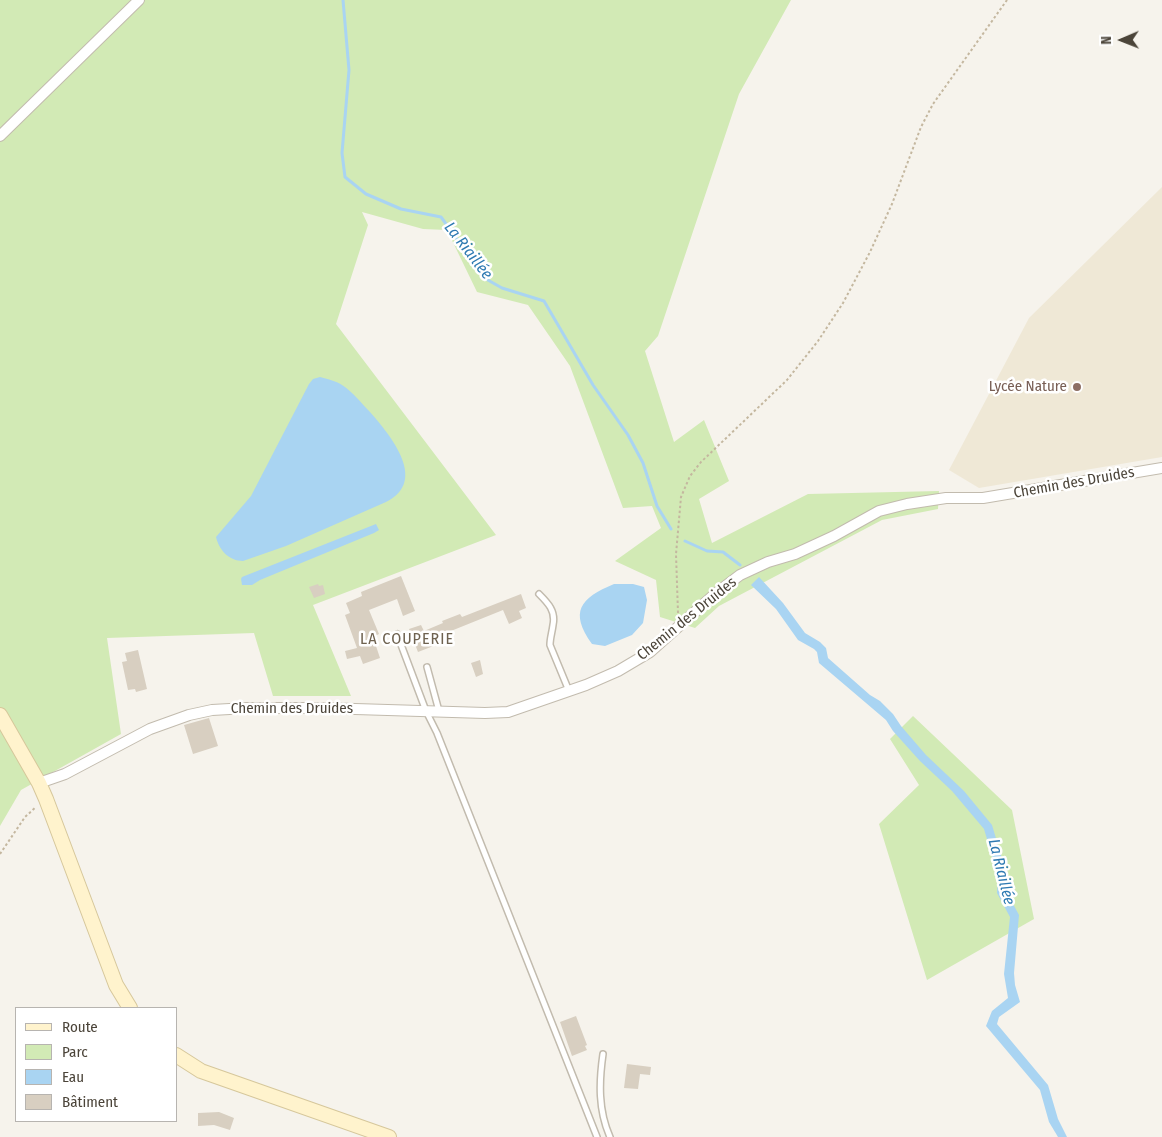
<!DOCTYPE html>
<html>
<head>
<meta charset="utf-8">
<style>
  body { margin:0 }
  #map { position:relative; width:1162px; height:1137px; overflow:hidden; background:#f6f3ec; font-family:"Fira Sans Condensed",sans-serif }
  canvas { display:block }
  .legend { position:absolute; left:15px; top:1007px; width:162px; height:115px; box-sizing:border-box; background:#fff; border:1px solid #b7b4b0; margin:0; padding:6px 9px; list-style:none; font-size:15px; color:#4b4439 }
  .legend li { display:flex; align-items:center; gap:10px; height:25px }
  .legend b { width:25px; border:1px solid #b7b4b0 }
  .north { position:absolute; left:1097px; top:15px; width:50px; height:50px; -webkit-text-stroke:4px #fff; paint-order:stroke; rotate:269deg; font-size:14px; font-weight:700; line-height:20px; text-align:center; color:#4b4439 }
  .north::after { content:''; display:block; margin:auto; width:18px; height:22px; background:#4b4439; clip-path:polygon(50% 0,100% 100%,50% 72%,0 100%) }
</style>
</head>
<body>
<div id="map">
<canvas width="1162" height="1137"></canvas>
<ul class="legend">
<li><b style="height:6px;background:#fff3cd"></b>Route</li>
<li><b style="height:14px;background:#d2eab5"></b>Parc</li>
<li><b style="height:14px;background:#a9d4f2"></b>Eau</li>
<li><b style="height:14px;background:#d8cfc1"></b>Bâtiment</li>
</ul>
<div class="north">N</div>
</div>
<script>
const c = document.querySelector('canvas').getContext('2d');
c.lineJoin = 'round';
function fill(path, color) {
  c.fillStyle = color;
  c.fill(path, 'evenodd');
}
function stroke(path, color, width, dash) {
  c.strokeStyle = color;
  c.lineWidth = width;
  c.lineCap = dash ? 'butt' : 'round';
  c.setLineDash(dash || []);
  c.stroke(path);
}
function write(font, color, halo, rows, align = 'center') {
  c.font = font + ' "Fira Sans Condensed",sans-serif';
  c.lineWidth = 5;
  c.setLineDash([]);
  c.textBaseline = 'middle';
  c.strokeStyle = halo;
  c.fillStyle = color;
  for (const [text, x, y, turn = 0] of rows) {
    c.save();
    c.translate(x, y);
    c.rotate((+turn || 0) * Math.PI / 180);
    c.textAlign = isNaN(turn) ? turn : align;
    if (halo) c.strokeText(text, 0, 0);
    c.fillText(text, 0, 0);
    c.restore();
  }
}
const education = new Path2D(`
  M1162 187V457L979 488 949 470 1029 318Z`);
const green = new Path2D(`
  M0 0H791L739 94 658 336 645 351 674 442 704 420 729 481 699 499 712 543 808 494 939 491 938 509 882 520 719 606 695 628 660 617 656 580 615 561 661 528 652 506 623 508 570 366 528 305 477 292 447 230 423 229 362 212 368 225 336 324 496 535 313 605 351 696H273L254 633 107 638 121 734 21 790 0 826Z
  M913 716 1012 810 1034 919 927 980 879 824 919 785 890 739Z`);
const water = new Path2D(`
  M320 377C327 379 336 381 342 385 353 392 361 403 370 412 390 435 429 481 386 502L286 546 243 561C229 561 219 550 216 537L251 496 309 384 313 379Z
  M376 524 379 530 374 533 260 580 252 585H242L241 579 242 577Z
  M759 577 783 603 805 633 820 642 826 648 828 658 870 695 880 701 893 714 901 726 926 755 964 791 992 825 1007 875 1006 891 1019 915 1014 973 1015 985 1020 1002 999 1017 997 1024 1048 1085 1058 1119 1067 1137H1058L1049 1122 1040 1090 986 1026 992 1011 1008 998 1004 974 1010 917 997 893 998 876 984 829 952 791 920 761 893 731 886 720 819 663 817 652 814 649 798 640 776 609 751 585Z
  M614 584H633L644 587 647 600 643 623 632 635 605 646 592 644C569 612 580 598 614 584Z`);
const stream = new Path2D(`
  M343 0 349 70 342 153 345 177 366 194 401 209 441 217 486 279 502 288 544 301 593 385 628 435 643 463 657 506 671 529
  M685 541 707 551 723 552 740 565`);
const building = new Path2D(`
  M401 576 415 611 403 616 397 599 369 610 379 634 373 637 380 658 363 664 360 656 347 659 345 651 357 648 345 615 350 613 346 603 362 596 361 592Z
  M318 584 319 586 323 585 325 594 314 598 309 587Z
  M521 594 526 608 519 611 522 618 509 624 503 610 446 633 449 640 418 652 409 629 421 625 424 631 443 623 442 621 460 614 462 617Z
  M138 650 147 689 136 692 135 689 128 690 122 662 127 661 125 653Z
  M480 660 483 674 476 677 471 663Z
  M209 718 218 746 193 754 184 725Z
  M576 1016 587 1045 585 1046 587 1050 572 1056 560 1022Z
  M627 1064 651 1067 650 1075 640 1074 638 1089 624 1088Z
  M219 1112 234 1118 230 1130 214 1125 198 1126V1113Z`);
const path = new Path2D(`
  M678 613 676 554 681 497 690 476 701 462 787 380 818 341 843 303 870 252 892 204 921 127 933 104 1007 0
  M0 854 25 817 36 807`);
const lane = new Path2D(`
  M539 594C548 603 556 611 553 625 552 633 550 638 550 645L569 691
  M397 634 426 711 437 733 597 1137
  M427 667 439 711
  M603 1054C599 1082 598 1110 610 1137`);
const street = new Path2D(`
  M0 136 139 0
  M39 783 65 774 150 729 189 715 212 710 247 708H323L485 713 508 712 586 685 618 671 650 652 715 594 740 575 768 562 795 554 834 536 879 511 907 504 946 498H983L1162 468`);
const secondary = new Path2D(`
  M0 715 39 783 46 799 116 985 130 1008
  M176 1055 201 1071 389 1137`);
const markers = [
  [1077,387,5,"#8d6e63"]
];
const educationNames = [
  ["Lycée Nature",1067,387]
];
const streetNames = [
  ["Chemin des Druides",1074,483,-10],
  ["Chemin des Druides",687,619,-39],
  ["Chemin des Druides",292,709]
];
const waterNames = [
  ["La Riaillée",468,251,52],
  ["La Riaillée",1001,872,76]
];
const neighbourhoodNames = [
  ["LA COUPERIE",407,640]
];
fill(education, '#efe8d6');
fill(green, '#d2eab5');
fill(water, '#a9d4f2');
stroke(stream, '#a9d4f2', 3);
fill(building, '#d8cfc1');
stroke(lane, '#c2bbae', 8);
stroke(street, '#c2bbae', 12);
stroke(secondary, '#d6c79b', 16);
stroke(path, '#c4b79f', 2, [2.5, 2.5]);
stroke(lane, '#fff', 5);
stroke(street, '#fff', 10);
stroke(secondary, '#fff3cd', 14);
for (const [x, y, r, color] of markers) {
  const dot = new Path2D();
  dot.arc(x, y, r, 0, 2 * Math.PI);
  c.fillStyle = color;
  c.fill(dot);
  stroke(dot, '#fff', 2);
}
write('15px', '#785e54', '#fff', educationNames, 'right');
write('15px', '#4b4439', '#fff', streetNames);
write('italic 16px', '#2e7ab2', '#fff', waterNames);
c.letterSpacing = '1px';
write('16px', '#6e6250', '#fff', neighbourhoodNames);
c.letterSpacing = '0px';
</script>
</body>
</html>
